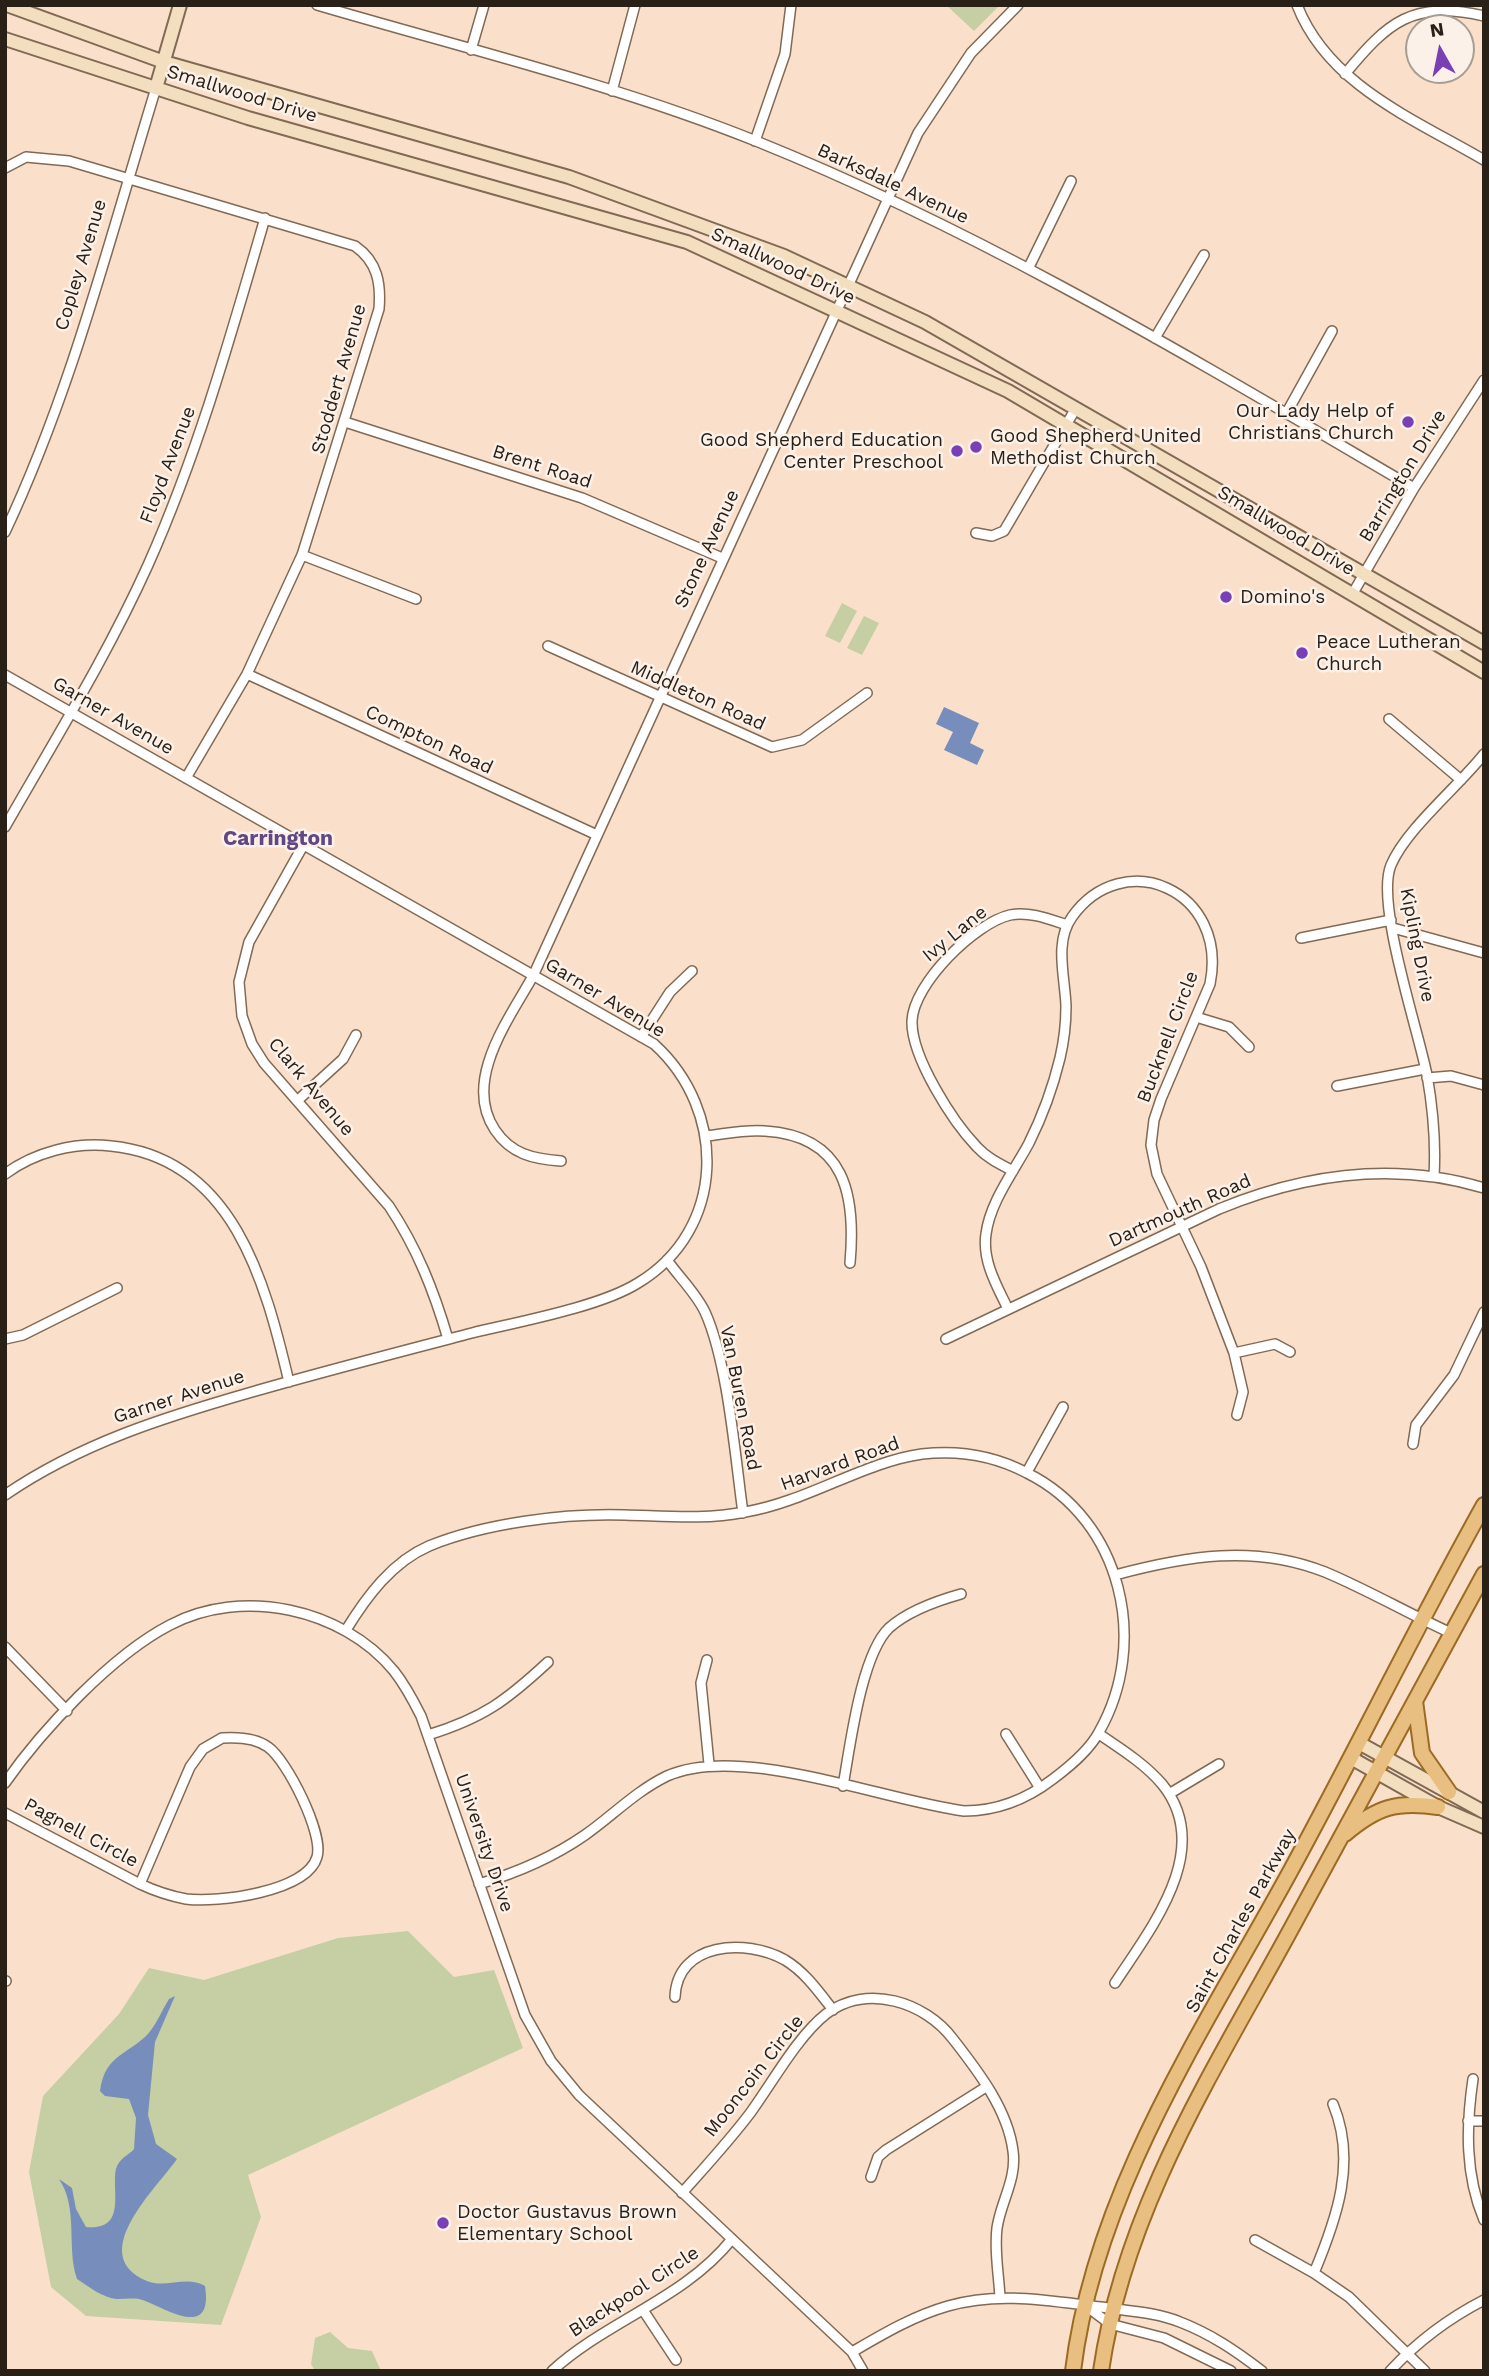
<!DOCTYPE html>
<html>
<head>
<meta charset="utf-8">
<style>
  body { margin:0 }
  #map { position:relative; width:1489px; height:2376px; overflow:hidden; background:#fae0ca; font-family:"Work Sans",sans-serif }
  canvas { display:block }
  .frame { position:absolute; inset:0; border:7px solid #292017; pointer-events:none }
  .north { position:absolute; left:1405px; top:14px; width:70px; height:70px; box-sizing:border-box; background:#fbf1e8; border:2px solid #a79d94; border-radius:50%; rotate:351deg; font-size:19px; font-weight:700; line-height:28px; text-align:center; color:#292017 }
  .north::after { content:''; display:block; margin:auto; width:24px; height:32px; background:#7940b6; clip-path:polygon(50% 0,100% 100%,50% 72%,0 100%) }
</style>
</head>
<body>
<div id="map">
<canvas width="1489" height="2376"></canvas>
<div class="frame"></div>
<div class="north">N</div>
</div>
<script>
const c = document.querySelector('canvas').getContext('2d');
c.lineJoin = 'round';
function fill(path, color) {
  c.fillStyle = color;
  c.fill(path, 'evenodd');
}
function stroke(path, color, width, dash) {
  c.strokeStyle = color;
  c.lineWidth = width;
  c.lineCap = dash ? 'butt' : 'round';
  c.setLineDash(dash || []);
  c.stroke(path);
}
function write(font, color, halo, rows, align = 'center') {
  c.font = font + ' "Work Sans",sans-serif';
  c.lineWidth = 5;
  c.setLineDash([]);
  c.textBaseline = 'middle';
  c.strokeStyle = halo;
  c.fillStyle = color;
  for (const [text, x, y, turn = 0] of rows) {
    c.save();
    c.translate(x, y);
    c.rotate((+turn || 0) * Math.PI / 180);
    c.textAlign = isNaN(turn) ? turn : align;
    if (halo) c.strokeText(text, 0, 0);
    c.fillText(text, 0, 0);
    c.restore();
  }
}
const green = new Path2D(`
  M946 5H1000L974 31Z
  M842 603 857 611 840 643 825 636Z
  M864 616 879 623 862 655 847 648Z
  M408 1931 454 1977 494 1970 523 2048 248 2175 261 2217 221 2325 86 2316 51 2287 29 2172 43 2096 119 2014 149 1968 204 1980 338 1938Z
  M330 2332 348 2348 372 2351 381 2371H315L311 2364 315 2338Z`);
const water = new Path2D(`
  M944 707 979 723 970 743 984 750 977 765 944 750 953 732 936 724Z
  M175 1996 155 2042 148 2115 156 2144 177 2159C156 2189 85 2255 147 2281 166 2289 186 2275 205 2286 214 2344 160 2304 139 2299 132 2298 124 2299 117 2299 103 2298 89 2287 77 2279 66 2247 79 2209 59 2179L72 2188 76 2209 86 2227C128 2231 111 2190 116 2169 119 2158 128 2156 134 2149L136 2118 129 2099 105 2096 100 2091C105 2057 122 2057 145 2037 155 2028 162 2010 169 1999Z`);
const street = new Path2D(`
  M317 5C463 48 614 84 756 141 987 234 1200 363 1414 488
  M1297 5C1328 85 1414 119 1484 160
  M471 50 484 5
  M1345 74C1388 22 1412 0 1484 16
  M612 91 635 5
  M755 141 785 54 791 5
  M5 168 26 157 69 161 355 246C378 262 381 284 379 309L302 555 247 674 186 778
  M1029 267 1071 181
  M1155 338 1204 255
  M1286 414 1332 331
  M345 422 582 498 722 558
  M5 532C72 390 110 237 156 88
  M976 533 992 536 1004 531 1076 408
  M302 555 416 599
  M1353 593 1414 488 1484 380
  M548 646 772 747 802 740 867 693
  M247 674 597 835
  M5 675 654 1044C728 1111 726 1230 638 1283 600 1307 517 1322 472 1333 399 1352 325 1371 252 1392 165 1417 81 1443 5 1495
  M1389 719 1461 780
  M5 827C54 741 107 656 148 565 198 453 231 335 265 218
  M304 844 249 942 239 982 242 1016 252 1044 264 1063 389 1206C417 1248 434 1291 448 1339
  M1393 928 1484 953
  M1301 938 1391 920
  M1196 1017 1229 1027 1249 1047
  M641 1037 670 992 692 971
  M1427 1078 1451 1076 1484 1085
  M1337 1086 1425 1069
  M298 1100 343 1059 356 1035
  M706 1136C725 1134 745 1129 765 1131 846 1136 856 1196 850 1263
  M561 1161C533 1159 511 1154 495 1130 462 1081 509 1019 533 976L918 133 971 53 1018 5
  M1013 1171C1000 1164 987 1158 977 1147 953 1122 911 1057 912 1021 913 984 975 923 1010 915 1029 911 1049 919 1067 925
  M5 1174C35 1152 74 1142 111 1146 233 1158 265 1281 289 1382
  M1434 1176C1436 1142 1433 1109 1427 1075 1418 1029 1375 903 1391 865 1407 828 1458 787 1484 754
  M667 1260C679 1277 696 1293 705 1312 728 1363 735 1456 743 1513
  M1008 1309C997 1286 982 1261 986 1234 990 1202 1014 1171 1029 1143 1042 1117 1053 1087 1060 1058 1064 1041 1066 1023 1066 1006 1065 977 1054 942 1072 917 1123 845 1229 890 1210 984L1161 1099 1154 1120 1151 1145 1157 1174 1201 1267 1234 1353 1243 1392 1237 1415
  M5 1339 23 1335 117 1288
  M946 1339 1219 1209C1304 1174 1394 1161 1484 1188
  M1234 1353 1275 1344 1290 1352
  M1413 1444 1416 1425 1454 1375 1484 1312
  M1027 1472 1063 1407
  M1115 1575C1186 1556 1254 1544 1325 1572 1368 1590 1409 1614 1451 1633
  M346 1630C367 1596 392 1562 429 1546 485 1523 565 1513 625 1515 665 1516 705 1520 745 1512 806 1502 864 1462 922 1454 958 1450 995 1456 1027 1473 1122 1520 1150 1643 1099 1732 1089 1751 1069 1767 1053 1779 1027 1799 997 1811 964 1811 882 1800 740 1743 667 1776 636 1791 612 1816 585 1835 552 1858 516 1873 479 1884
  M5 1647 67 1711
  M707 1660 701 1683 709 1764
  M1006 1734 1040 1788
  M1099 1734C1121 1749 1145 1764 1162 1784 1215 1849 1151 1928 1115 1983
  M428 1735C483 1718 506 1701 548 1662
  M222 1738C237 1737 256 1738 268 1747 287 1760 324 1834 317 1857 307 1892 217 1903 186 1899 170 1896 155 1891 140 1884L190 1767 203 1749Z
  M5 1783C42 1730 112 1655 170 1625 242 1587 342 1608 394 1671 405 1685 413 1700 421 1716L525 2015 551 2061 579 2095 852 2352 863 2371
  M843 1786C850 1747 861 1655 889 1628 908 1611 936 1601 961 1594
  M1169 1794 1219 1764
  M5 1813 140 1884
  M5 1981H6
  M675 1997C677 1942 746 1938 785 1960 805 1972 819 1992 833 2010
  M1473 2079C1466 2127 1465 2175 1484 2220
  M1468 2121H1484
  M871 2177 878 2157 886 2150 986 2087
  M682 2193C706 2166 730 2140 751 2112 772 2083 798 2036 826 2014 867 1983 925 2002 953 2039 978 2071 1008 2110 1013 2151 1017 2179 1001 2201 997 2228 994 2251 999 2275 1000 2298
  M1255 2240 1314 2273 1349 2297 1425 2371
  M1314 2273C1337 2218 1357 2161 1333 2104
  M1086 2306 1110 2324 1164 2338 1231 2371
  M643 2310 676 2360
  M852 2352C883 2334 913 2316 948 2306 999 2291 1050 2301 1101 2307 1127 2311 1156 2312 1180 2322 1211 2334 1236 2351 1262 2371
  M552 2371C608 2320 684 2299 732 2239
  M1390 2371C1417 2342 1449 2318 1484 2300`);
const secondary = new Path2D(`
  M7 5 164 62 569 177 784 256 925 322 1484 643
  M5 39 248 118 687 242 1008 391 1484 672
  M156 88 180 5
  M1359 1743 1484 1812
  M1351 1758 1438 1807 1484 1827`);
const primary = new Path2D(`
  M1415 1701 1422 1753 1449 1792
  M1345 1834C1377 1807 1396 1801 1438 1807
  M1073 2371C1095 2189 1205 2028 1291 1870 1357 1749 1417 1625 1484 1505
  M1101 2371C1125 2204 1219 2063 1297 1918 1360 1804 1421 1688 1484 1574`);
const markers = [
  [1408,422,7,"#7940b6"],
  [976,447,7,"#7940b6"],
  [957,451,7,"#7940b6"],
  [1226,597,7,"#7940b6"],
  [1302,653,7,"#7940b6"],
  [443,2223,7,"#7940b6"]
];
const streetNames = [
  ["Smallwood Drive",242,94,17],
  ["Barksdale Avenue",893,184,25],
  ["Copley Avenue",81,265,-73],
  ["Smallwood Drive",783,266,25],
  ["Stoddert Avenue",339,379,-74],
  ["Floyd Avenue",168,465,-69],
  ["Brent Road",542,467,18],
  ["Barrington Drive",1403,476,-59],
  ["Smallwood Drive",1286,531,31],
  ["Stone Avenue",707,549,-65],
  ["Middleton Road",698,696,24],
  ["Garner Avenue",113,716,30],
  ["Compton Road",429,740,25],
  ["Ivy Lane",955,934,-39],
  ["Kipling Drive",1417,945,79],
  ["Garner Avenue",605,998,31],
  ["Bucknell Circle",1168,1037,-69],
  ["Clark Avenue",311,1087,50],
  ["Dartmouth Road",1180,1211,-24],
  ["Garner Avenue",179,1397,-18],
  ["Van Buren Road",740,1398,79],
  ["Harvard Road",840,1464,-20],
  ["Pagnell Circle",81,1833,28],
  ["University Drive",484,1843,71],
  ["Saint Charles Parkway",1241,1921,-61],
  ["Mooncoin Circle",754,2076,-52],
  ["Blackpool Circle",634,2292,-33]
];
const poiNames = [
  ["Our Lady Help of",1394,411,"right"],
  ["Christians Church",1394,433,"right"],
  ["Good Shepherd United",990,436],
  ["Methodist Church",990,458],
  ["Good Shepherd Education",943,440,"right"],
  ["Center Preschool",943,462,"right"],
  ["Domino's",1240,597],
  ["Peace Lutheran",1316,642],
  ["Church",1316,664],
  ["Doctor Gustavus Brown",457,2212],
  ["Elementary School",457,2234]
];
const neighbourhoodNames = [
  ["Carrington",278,839]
];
fill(green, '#c6cea3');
fill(water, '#778ebc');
stroke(street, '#806a56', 12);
stroke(secondary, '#806a56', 16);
stroke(primary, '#9b6b25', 18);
stroke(street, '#fff', 9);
stroke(secondary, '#f3dfc0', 12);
stroke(primary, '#e8be81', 14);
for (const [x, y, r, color] of markers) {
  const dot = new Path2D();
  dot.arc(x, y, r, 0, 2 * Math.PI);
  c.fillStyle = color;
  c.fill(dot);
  stroke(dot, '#fbf1e8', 2.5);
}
write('19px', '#292017', '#fbf1e8', streetNames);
write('19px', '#292017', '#fbf1e8', poiNames, 'left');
write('bold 21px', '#614784', '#fbf1e8', neighbourhoodNames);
</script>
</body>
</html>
